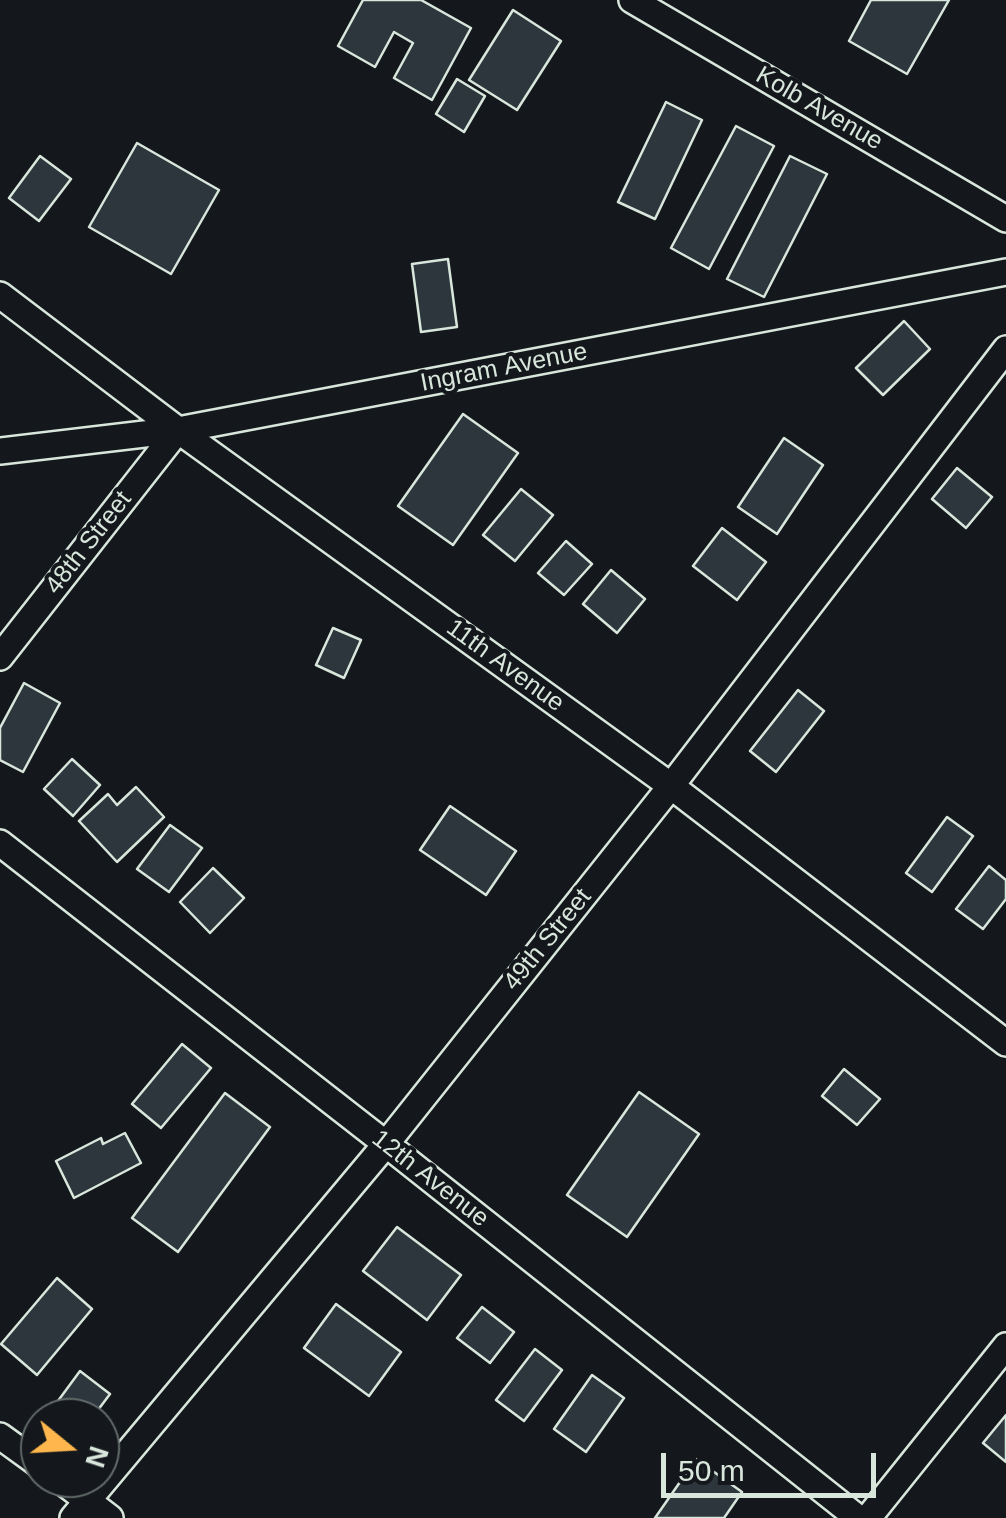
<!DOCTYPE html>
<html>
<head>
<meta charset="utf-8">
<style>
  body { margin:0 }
  #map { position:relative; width:1006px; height:1518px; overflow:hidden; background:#14181c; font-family:Arial,sans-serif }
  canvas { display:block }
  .north { position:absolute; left:20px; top:1398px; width:100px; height:100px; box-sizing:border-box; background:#14181c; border:2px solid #626a69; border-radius:50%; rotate:108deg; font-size:28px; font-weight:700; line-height:40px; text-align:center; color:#d8e6dc }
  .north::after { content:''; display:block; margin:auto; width:35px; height:45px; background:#ffb74d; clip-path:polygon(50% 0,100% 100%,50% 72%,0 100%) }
  .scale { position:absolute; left:661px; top:1453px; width:215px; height:45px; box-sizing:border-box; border:5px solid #d8e6dc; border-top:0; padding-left:12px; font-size:30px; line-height:35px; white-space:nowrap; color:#d8e6dc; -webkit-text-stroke:8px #14181c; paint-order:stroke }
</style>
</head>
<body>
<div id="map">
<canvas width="1006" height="1518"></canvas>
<div class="north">N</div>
<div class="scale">50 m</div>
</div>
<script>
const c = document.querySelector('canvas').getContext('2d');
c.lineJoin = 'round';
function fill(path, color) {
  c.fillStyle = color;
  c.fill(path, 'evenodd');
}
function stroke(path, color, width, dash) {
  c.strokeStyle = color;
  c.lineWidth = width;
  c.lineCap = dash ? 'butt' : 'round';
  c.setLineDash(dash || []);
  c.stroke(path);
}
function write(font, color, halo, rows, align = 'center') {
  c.font = font + ' Arial,sans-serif';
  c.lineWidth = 8;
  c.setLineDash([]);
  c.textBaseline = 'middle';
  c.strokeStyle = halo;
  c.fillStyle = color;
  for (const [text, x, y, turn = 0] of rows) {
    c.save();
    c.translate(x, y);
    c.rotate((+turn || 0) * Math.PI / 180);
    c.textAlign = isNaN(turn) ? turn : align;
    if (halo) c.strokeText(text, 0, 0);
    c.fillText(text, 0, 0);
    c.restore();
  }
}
const building = new Path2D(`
  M363 0H421L471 28 432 100 394 78 413 43 394 32 375 67 338 46Z
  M871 0H949L907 74 849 41Z
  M513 10 561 41 517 110 469 80Z
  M457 79 485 96 464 132 436 114Z
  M666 102 702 120 655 219 618 202Z
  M736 126 774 146 709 269 671 248Z
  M137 143 219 190 171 274 89 227Z
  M40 156 71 179 39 221 9 198Z
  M790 156 827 174 764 297 727 279Z
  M448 259 457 327 421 332 412 264Z
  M904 321 930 349 883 395 856 368Z
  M463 414 518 453 453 545 398 506Z
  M784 438 823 465 777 534 738 507Z
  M957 468 992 497 966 528 932 499Z
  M521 489 553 515 515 561 483 535Z
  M722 528 766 562 737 600 693 566Z
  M566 541 592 564 564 595 538 573Z
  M611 570 645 599 617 633 583 604Z
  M333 628 361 640 344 678 316 665Z
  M24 683 60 703 23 772 0 760V728Z
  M798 690 824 711 776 772 750 751Z
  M72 759 100 785 73 816 44 789Z
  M136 787 164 817 117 862 79 821 108 794 117 805Z
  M450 806 516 851 486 895 420 850Z
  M947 817 973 836 932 892 906 873Z
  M170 825 202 848 169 892 137 869Z
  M989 866 1006 880V899L983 929 956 909Z
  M213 868 244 898 210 933 180 902Z
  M182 1044 211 1068 161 1128 132 1104Z
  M844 1069 880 1099 857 1125 822 1096Z
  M639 1092 699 1134 627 1237 567 1195Z
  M225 1093 270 1127 178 1252 132 1218Z
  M125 1133 141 1163 74 1198 56 1161 101 1138 103 1144Z
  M397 1227 461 1275 427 1320 363 1271Z
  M57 1278 92 1309 37 1375 1 1344Z
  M336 1304 401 1352 369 1396 304 1348Z
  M482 1307 514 1332 490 1363 457 1338Z
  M535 1349 562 1370 524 1421 496 1400Z
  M80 1371 110 1394 92 1418H72L55 1405Z
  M592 1375 624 1398 586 1452 554 1429Z
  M1006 1415V1462L983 1443Z
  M696 1459 742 1492 724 1518H655Z`);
const minor = new Path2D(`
  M632 0 1006 219
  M0 295 178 430 671 786 1006 1043
  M0 451 178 430 1006 272
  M0 657 178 430
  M0 843 386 1144 858 1518
  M0 1436 40 1465
  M58 1478 110 1518
  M73 1518 386 1144 671 786 1006 349
  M868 1518 1006 1346`);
const streetNames = [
  ["Kolb Avenue",819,109,30],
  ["Ingram Avenue",504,368,-11],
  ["48th Street",89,543,-52],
  ["11th Avenue",505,666,36],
  ["49th Street",548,940,-51],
  ["12th Avenue",430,1179,38]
];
fill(building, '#2c363c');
stroke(building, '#d8e6dc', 2.5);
stroke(minor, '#d8e6dc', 30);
stroke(minor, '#14181c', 25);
write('25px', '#d8e6dc', '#14181c', streetNames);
</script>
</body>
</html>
